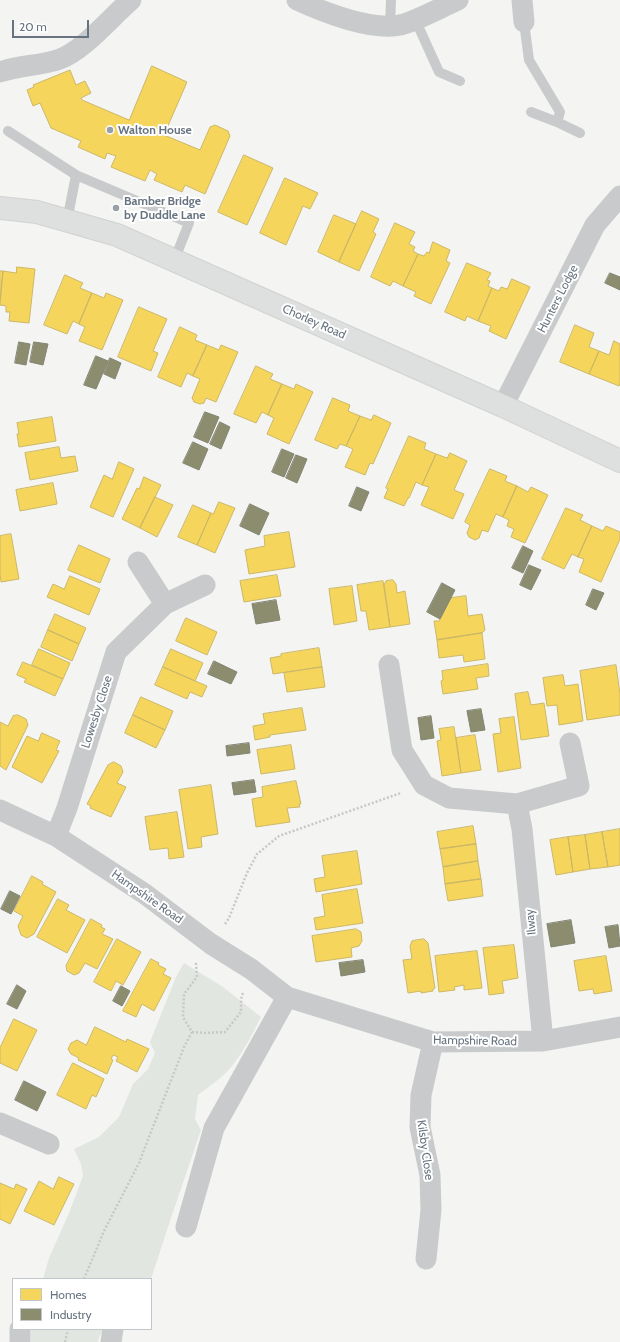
<!DOCTYPE html>
<html>
<head>
<meta charset="utf-8">
<style>
  body { margin:0 }
  #map { position:relative; width:620px; height:1342px; overflow:hidden; background:#f4f4f3; font-family:Cabin,sans-serif }
  canvas { display:block }
  .legend { position:absolute; left:12px; top:1278px; width:140px; height:52px; box-sizing:border-box; background:#fff; border:1px solid #c2c7cc; margin:0; padding:5px 7px; list-style:none; font-size:12px; color:#677480 }
  .legend li { display:flex; align-items:center; gap:8px; height:20px }
  .legend b { width:20px; border:1px solid #c2c7cc }
  .scale { position:absolute; left:12px; top:20px; width:77px; height:18px; box-sizing:border-box; border:2px solid #677480; border-top:0; padding-left:5px; font-size:12px; line-height:14px; white-space:nowrap; color:#677480; -webkit-text-stroke:3px #fff; paint-order:stroke }
</style>
</head>
<body>
<div id="map">
<canvas width="620" height="1342"></canvas>
<ul class="legend">
<li><b style="height:11px;background:#f6d55c"></b>Homes</li>
<li><b style="height:11px;background:#8c8c6e"></b>Industry</li>
</ul>
<div class="scale">20 m</div>
</div>
<script>
const c = document.querySelector('canvas').getContext('2d');
c.lineJoin = 'round';
function fill(path, color) {
  c.fillStyle = color;
  c.fill(path, 'evenodd');
}
function stroke(path, color, width, dash) {
  c.strokeStyle = color;
  c.lineWidth = width;
  c.lineCap = dash ? 'butt' : 'round';
  c.setLineDash(dash || []);
  c.stroke(path);
}
function write(font, color, halo, rows, align = 'center') {
  c.font = font + ' Cabin,sans-serif';
  c.lineWidth = 4;
  c.setLineDash([]);
  c.textBaseline = 'middle';
  c.strokeStyle = halo;
  c.fillStyle = color;
  for (const [text, x, y, turn = 0] of rows) {
    c.save();
    c.translate(x, y);
    c.rotate((+turn || 0) * Math.PI / 180);
    c.textAlign = isNaN(turn) ? turn : align;
    if (halo) c.strokeText(text, 0, 0);
    c.fillText(text, 0, 0);
    c.restore();
  }
}
const green = new Path2D(`
  M184 963 223 987 261 1017C253 1033 244 1051 232 1066 223 1077 210 1086 198 1095L195 1119 201 1130 172 1215 151 1279H43L49 1258 69 1213 83 1176 81 1164 74 1149 99 1137 119 1117 133 1084 148 1069 155 1053 150 1042 176 977Z
  M31 1329H104L99 1337 98 1342H31Z`);
const homes = new Path2D(`
  M152 66 187 82 164 135 200 150 210 127 215 125 228 131 230 136 205 194 185 185 182 192 154 180 157 174 150 170 145 181 111 167 116 156 107 153 105 159 78 147 81 141 51 128 40 103 33 106 27 90 34 87 33 85 70 70 76 85 85 81 91 93 81 98 82 100 129 120Z
  M244 155 273 168 247 225 218 212Z
  M285 178 318 193 310 209 303 206 286 245 260 233Z
  M362 211 379 219 373 232 376 234 359 271 339 262Z
  M334 215 356 224 339 262 318 252Z
  M395 223 415 232 409 244 415 247 413 251 418 254 403 286 393 281 390 286 371 277Z
  M433 242 450 250 446 261 450 263 431 304 414 296 416 292 403 286 418 254 424 256 427 252 429 253Z
  M467 263 491 273 487 280 490 281 488 286 492 288 478 321 467 316 465 321 445 312Z
  M17 267 35 269 29 323 9 321 10 312H6V306L0 305 3 271 16 273Z
  M0 271H3L0 300Z
  M65 275 83 283 80 288 92 293 79 324 73 321 67 334 44 325Z
  M512 279 530 287 506 339 489 331 491 326 478 321 492 288 499 291 501 287 507 289Z
  M92 293 104 298 106 293 123 300 102 350 79 341 85 327 79 324Z
  M139 307 167 319 153 351 158 353 151 371 118 357Z
  M575 325 594 333 589 347 599 351 589 374 560 362Z
  M180 327 197 335 195 340 207 345 193 376 187 373 181 387 158 377Z
  M614 341 620 344V383L619 386 589 374 599 351 609 355Z
  M207 345 219 350 221 345 238 352 216 402 206 398 204 403 200 404 194 402 192 398 200 379 193 376Z
  M256 366 273 374 270 379 282 384 268 415 262 412 256 423 234 414Z
  M282 384 294 389 296 384 313 392 289 444 267 434 274 418 268 415Z
  M333 398 350 405 348 411 360 416 346 446 340 444 337 449 315 440Z
  M374 415 391 423 373 464 370 463 365 475 345 467 353 449 346 446 360 416 371 420Z
  M52 417 56 441 19 447 17 434H19L17 423Z
  M409 436 426 443 424 449 436 454 422 485 416 482 409 498H408L404 506 384 498 388 489 386 488Z
  M59 447 61 458 75 456 78 471 30 480 25 453Z
  M450 453 467 461 454 490 464 494 453 519 421 505 429 487 422 485 436 454 447 458Z
  M119 462 134 469 113 517 90 507 104 475 112 479Z
  M490 469 507 476 505 481 517 486 503 517 496 514 488 532 482 530 479 538 475 540 469 537 467 533 470 525 465 522Z
  M144 477 161 485 140 528 122 519 137 488 139 489Z
  M53 483 57 504 20 511 16 490Z
  M517 486 528 492 531 487 548 495 525 543 511 537 514 529 507 526 509 520 503 517Z
  M155 497 173 505 157 537 140 528Z
  M219 502 235 508 215 553 197 545 211 513 213 514Z
  M193 505 211 513 197 545 178 537Z
  M566 508 583 515 580 520 592 526 578 557 572 554 564 569 542 559Z
  M592 526 603 531 606 526 620 532V539L601 582 579 572 584 559 578 557Z
  M289 532 295 567 249 574 245 550 265 546 264 536Z
  M11 534 19 579 1 582 0 574V536Z
  M79 545 110 559 100 583 68 570Z
  M277 575 281 596 244 602 240 581Z
  M70 576 100 589 89 615 47 597 53 584 64 589Z
  M393 580 396 584 397 593 405 591 410 624 390 627 384 585 386 581Z
  M383 581 390 627 369 630 366 611H361L357 585Z
  M352 586 357 621 334 625 329 589Z
  M466 596 468 616 482 614 485 630 482 633 437 640 434 621H439L451 598Z
  M55 614 86 628 79 644 48 630Z
  M186 618 217 632 207 655 176 641Z
  M48 630 79 644 72 661 41 647Z
  M482 633 485 659 464 662 463 655 439 658 437 640Z
  M319 648 322 667 273 674 270 658 281 656V654Z
  M39 649 70 663 63 679 32 665Z
  M171 649 203 663 195 681 163 667Z
  M23 662 63 679 55 696 24 682 26 679 17 675Z
  M488 664 489 676 476 678 478 689 443 694 441 681 443 680 442 671Z
  M616 665 620 694V715L587 720 580 671Z
  M163 667 207 686 202 697 190 692 187 699 155 685Z
  M322 667 325 687 287 692 284 673Z
  M563 675 565 686 578 684 583 721 559 725 557 705 547 706 543 678Z
  M528 692 531 705 544 703 549 736 521 740 515 694Z
  M141 697 173 711 165 730 133 715Z
  M302 708 306 730 270 735V737L255 740 253 726 265 724 263 714Z
  M18 715 26 719 28 725 6 770 0 766V722L8 726 13 716Z
  M133 715 165 730 156 748 125 733Z
  M514 717 521 768 498 772 493 734 501 733 499 719Z
  M454 727 461 773 442 776 437 741 441 740 439 729Z
  M42 733 60 741 56 750 59 751 42 783 12 767 27 736 38 741Z
  M475 735 481 770 461 773 456 738Z
  M291 745 295 769 261 774 257 750Z
  M114 762 121 766 123 772 117 783 126 787 111 817 90 808 91 806 87 804 108 765Z
  M296 781 301 804H299L300 807 287 808 290 822 256 827 252 799 263 797 262 787Z
  M211 785 218 834 201 837 202 847 188 849 179 790Z
  M177 812 184 857 169 859 168 848 150 850 145 817Z
  M473 826 476 844 440 849 437 832Z
  M620 829V865L608 867 602 832Z
  M602 832 608 867 590 869 585 835Z
  M585 835 590 869 573 872 568 837Z
  M568 837 573 872 556 875 550 840Z
  M476 844 478 861 443 867 440 849Z
  M357 851 362 884 316 892 314 879 325 877 322 856Z
  M478 861 481 879 445 884 443 867Z
  M32 876 43 882 42 884 56 892 34 934 27 938 21 935 18 926 23 916 14 911Z
  M481 879 483 896 448 901 445 884Z
  M357 889 363 923 316 930 314 918 325 916 322 895Z
  M58 899 69 905 66 910 85 920 67 953 37 937Z
  M91 919 102 925 101 927 105 929 102 934 113 939 97 969 85 963 79 973 74 975 67 971 66 966Z
  M356 929 361 932 362 941 359 946 351 948 352 957 316 962 312 936Z
  M117 939 141 952 123 985 116 981 111 991 94 982Z
  M424 939 428 943 435 988 433 989V991L421 993V991L408 993 403 960 412 959 410 946 412 941Z
  M514 945 518 978 502 981 504 993 489 995 483 948Z
  M477 951 482 988 464 990V985L454 987 455 990 439 992 435 956Z
  M606 956 612 991 594 994 593 989 579 991 574 961Z
  M151 959 159 963 158 965 166 969 163 974 171 978 154 1011 142 1004 136 1017 123 1011Z
  M14 1019 37 1030 17 1071 0 1063V1048Z
  M95 1027 126 1042 127 1039 149 1049 137 1072 116 1061 118 1057 113 1055 111 1059 113 1060 107 1074 78 1060 79 1058 71 1054 68 1049 71 1043 77 1040 86 1045Z
  M73 1063 104 1079 96 1097 92 1095 86 1109 57 1095Z
  M59 1177 74 1184 54 1225 24 1211 39 1181 53 1189Z
  M0 1183 14 1189 16 1184 27 1189 10 1224 0 1219Z`);
const industry = new Path2D(`
  M610 273 620 277V290L605 283Z
  M19 342 30 344 26 365 15 363Z
  M34 342 48 344 43 365 30 362Z
  M96 356 108 361 96 389 84 385Z
  M110 358 121 363 115 379 104 374Z
  M205 412 219 417 208 443 194 437Z
  M220 422 230 427 221 449 210 444Z
  M193 442 208 449 199 470 183 463Z
  M282 449 294 454 284 477 272 472Z
  M296 455 307 459 297 483 286 478Z
  M357 487 369 492 361 511 349 506Z
  M250 504 269 513 259 535 240 526Z
  M523 546 533 551 523 573 512 568Z
  M529 565 541 570 531 590 520 585Z
  M442 583 455 590 440 619 427 612Z
  M593 589 604 593 596 610 586 605Z
  M276 600 280 620 256 624 252 604Z
  M214 661 237 672 231 684 208 674Z
  M481 709 485 730 471 732 467 711Z
  M431 716 434 738 421 740 418 718Z
  M249 743 250 753 227 756 226 746Z
  M254 780 256 792 234 795 232 783Z
  M10 891 20 896 11 914 1 909Z
  M571 920 575 943 551 947 547 924Z
  M618 925 620 946 609 948 605 927Z
  M363 960 365 972 341 976 339 963Z
  M17 985 26 991 17 1009 7 1004Z
  M121 986 130 991 122 1006 113 1001Z
  M24 1081 46 1092 37 1111 15 1100Z`);
const path = new Path2D(`
  M225 924 229 918 247 873 257 854 279 836 401 793
  M192 1032 205 1033 225 1032 241 1012V999L243 993
  M84 1279 104 1231 139 1163 184 1047 192 1032 183 1017 184 994 197 977 196 964 197 962
  M65 1342 68 1329`);
const service = new Path2D(`
  M415 19 439 72 460 81
  M524 22 529 60 560 112 557 122
  M390 26 391 0
  M531 112 557 122 580 133
  M8 131 76 175 189 223 174 261
  M67 221 76 175`);
const minor = new Path2D(`
  M297 0C323 12 375 33 404 24 422 18 440 8 458 0
  M522 0 524 22
  M0 72C19 65 41 66 60 59 84 50 111 17 131 0
  M503 406 595 225 620 196
  M138 562 165 604
  M389 665 402 750 424 785 449 798 517 804 522 829 543 1041
  M517 804 579 786 570 743
  M0 810 56 836 145 894 211 944 251 969 287 997 433 1042 543 1041 620 1027
  M56 836 67 808 116 652 165 604 205 585
  M0 1123 49 1144
  M186 1227 214 1128 287 997
  M426 1259 431 1210 430 1175 420 1127 421 1095 433 1042
  M20 1329V1342
  M111 1342 113 1329`);
const secondary = new Path2D(`
  M0 208 37 212 117 235 503 406 620 461`);
const markers = [
  [110,130,4,"#98a1a8"],
  [116,208,4,"#98a1a8"]
];
const poiNames = [
  ["Walton House",118,130],
  ["Bamber Bridge",124,201],
  ["by Duddle Lane",124,215]
];
const streetNames = [
  ["Hunters Lodge",558,299,-63],
  ["Chorley Road",314,322,24],
  ["Lowesby Close",97,712,-72],
  ["Hampshire Road",147,897,35],
  ["Ilway",531,922,-96],
  ["Hampshire Road",475,1041,1],
  ["Kilsby Close",425,1150,82]
];
fill(green, '#e2e6e1');
fill(homes, '#f6d55c');
stroke(homes, '#cbb867', 1);
fill(industry, '#8c8c6e');
stroke(industry, '#818573', 1);
stroke(secondary, '#d1d2d2', 24);
stroke(path, '#c7c8c8', 2.5, [2, 2]);
stroke(service, '#c9cacb', 10);
stroke(minor, '#c9cacb', 21);
stroke(secondary, '#dedfdf', 22);
for (const [x, y, r, color] of markers) {
  const dot = new Path2D();
  dot.arc(x, y, r, 0, 2 * Math.PI);
  c.fillStyle = color;
  c.fill(dot);
  stroke(dot, '#fff', 1.5);
}
write('bold 12px', '#677480', '#fff', poiNames, 'left');
write('12px', '#677480', '#fff', streetNames);
</script>
</body>
</html>
